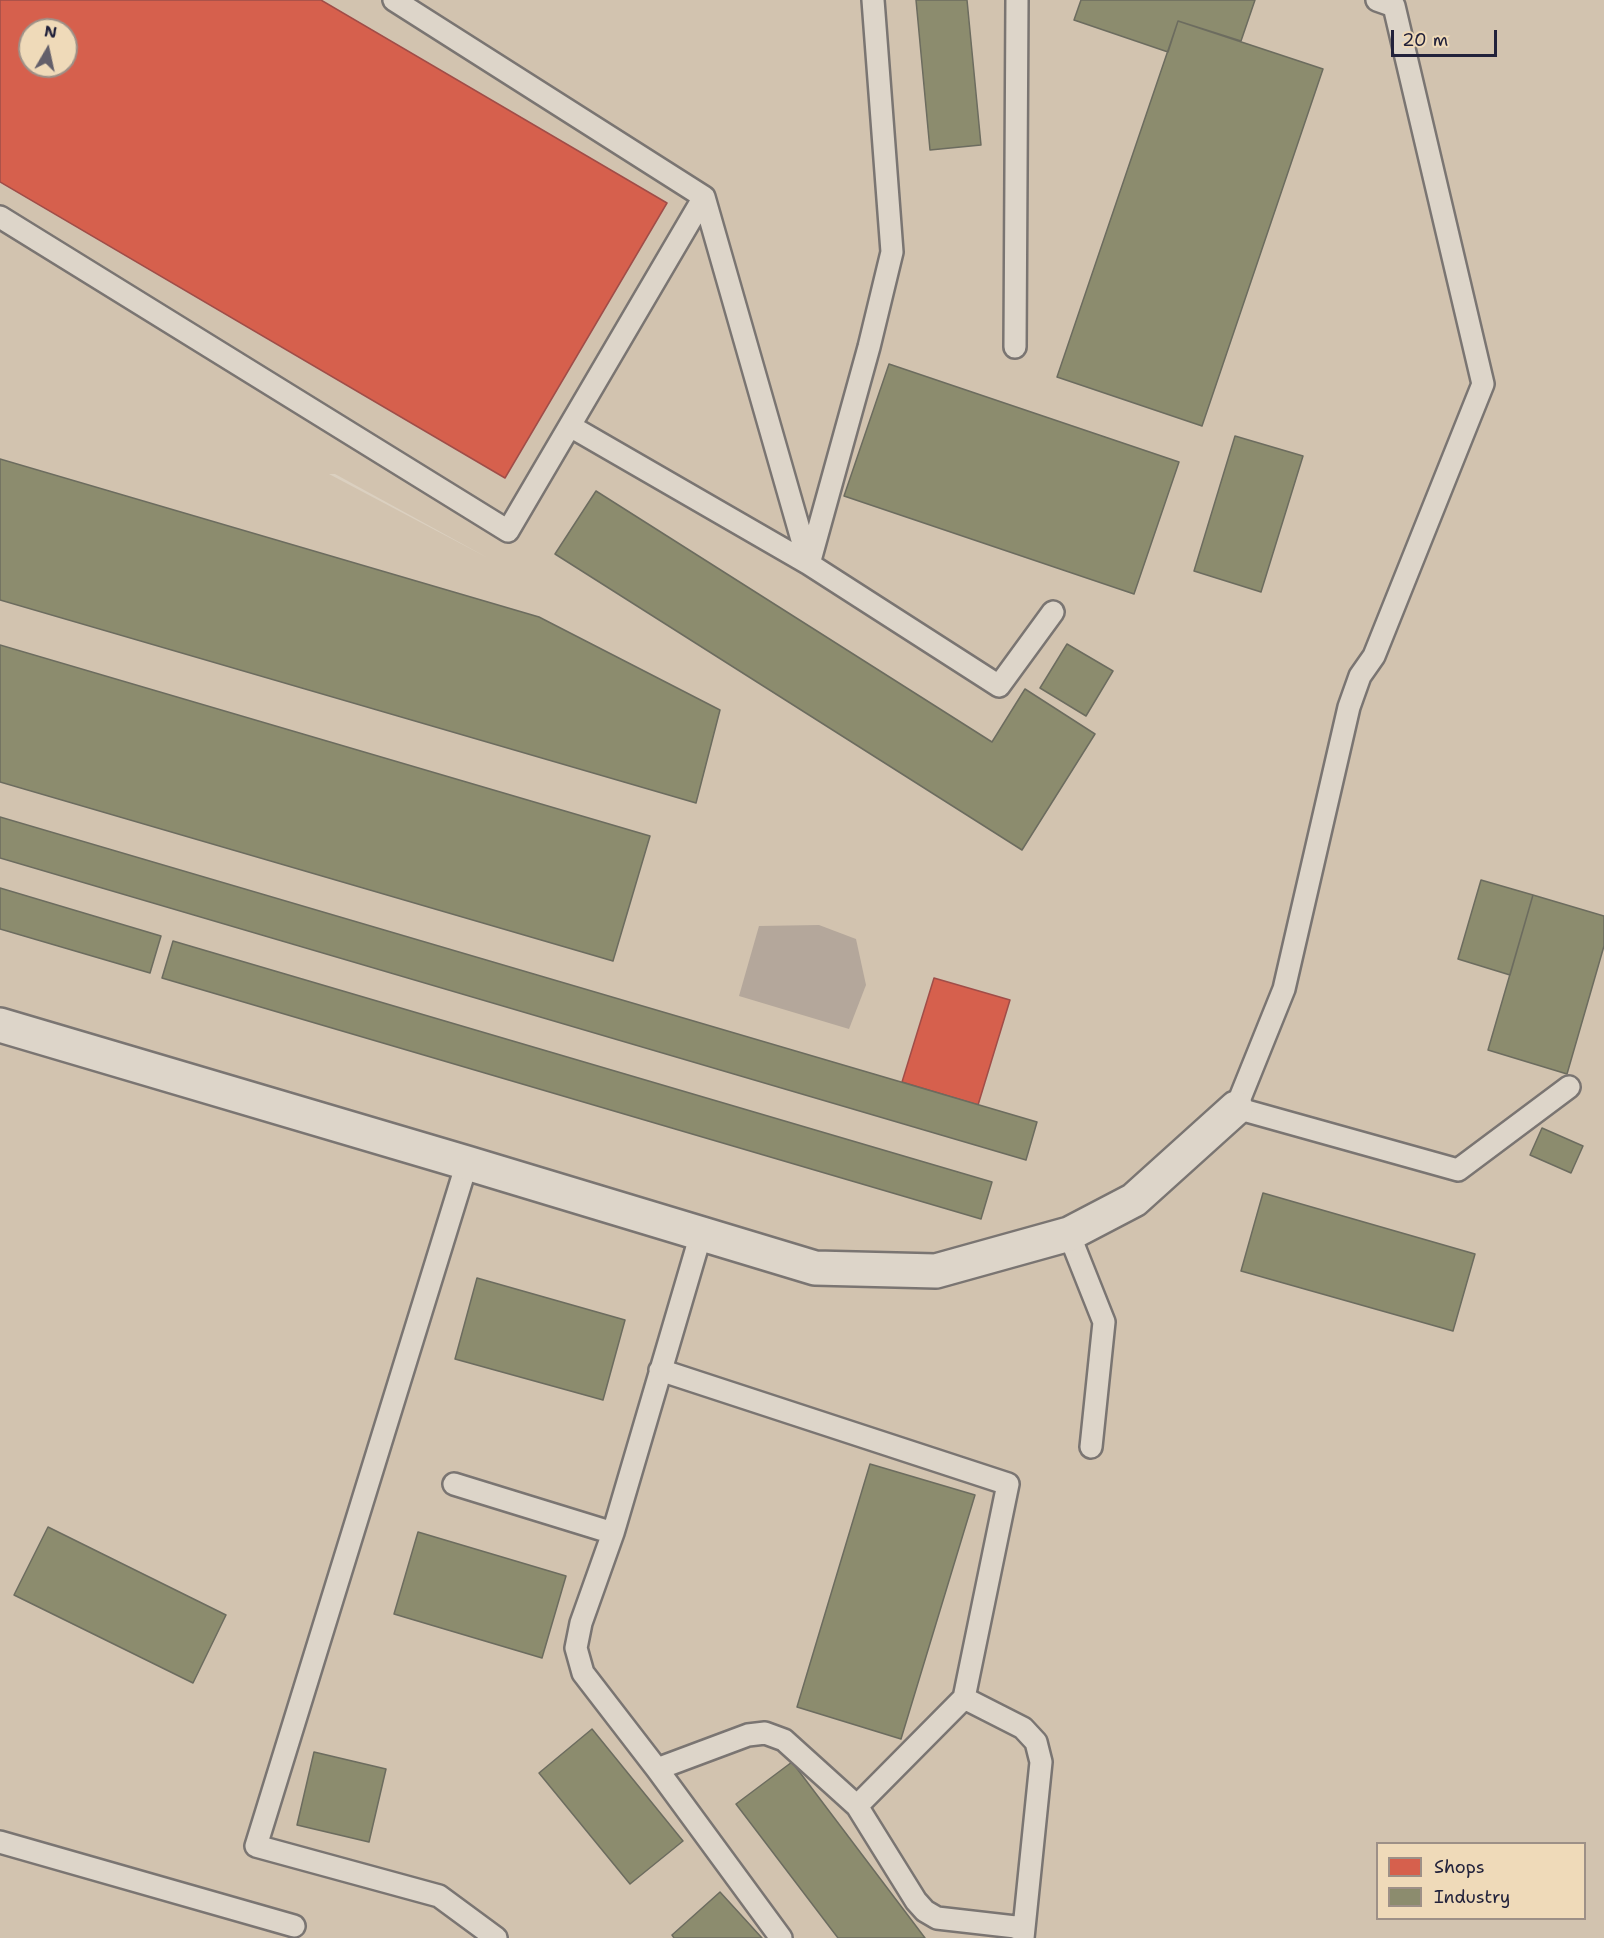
<!DOCTYPE html>
<html>
<head>
<meta charset="utf-8">
<style>
  body { margin:0 }
  #map { position:relative; width:1604px; height:1938px; overflow:hidden; background:#dbd0c0; font-family:"Shantell Sans",sans-serif }
  canvas { display:block }
  .legend { position:absolute; left:1376px; top:1842px; width:210px; height:78px; box-sizing:border-box; background:#efdab9; border:2px solid #9d9087; margin:0; padding:8px 10px; list-style:none; font-size:18px; color:#22223b }
  .legend li { display:flex; align-items:center; gap:12px; height:30px }
  .legend b { width:30px; border:2px solid #9d9087 }
  .north { position:absolute; left:18px; top:18px; width:60px; height:60px; box-sizing:border-box; background:#efdab9; border:2px solid #9d9087; border-radius:50%; rotate:9deg; font-size:16px; font-weight:700; line-height:24px; text-align:center; color:#22223b }
  .north::after { content:''; display:block; margin:auto; width:21px; height:27px; background:#635f6a; clip-path:polygon(50% 0,100% 100%,50% 72%,0 100%) }
  .scale { position:absolute; left:1391px; top:30px; width:106px; height:27px; box-sizing:border-box; border:3px solid #22223b; border-top:0; padding-left:8px; font-size:18px; line-height:21px; white-space:nowrap; color:#22223b; -webkit-text-stroke:4px #efdab9; paint-order:stroke }
</style>
</head>
<body>
<div id="map">
<canvas width="1604" height="1938"></canvas>
<ul class="legend">
<li><b style="height:16px;background:#d6604d"></b>Shops</li>
<li><b style="height:16px;background:#8c8c6e"></b>Industry</li>
</ul>
<div class="north">N</div>
<div class="scale">20 m</div>
</div>
<script>
const c = document.querySelector('canvas').getContext('2d');
c.lineJoin = 'round';
function fill(path, color) {
  c.fillStyle = color;
  c.fill(path, 'evenodd');
}
function stroke(path, color, width, dash) {
  c.strokeStyle = color;
  c.lineWidth = width;
  c.lineCap = dash ? 'butt' : 'round';
  c.setLineDash(dash || []);
  c.stroke(path);
}
const built = new Path2D(`
  M0 0H1604V1938H0ZM30 30H66V66H30ZM329 474H335L488 558ZM1378 1844H1584V1918H1378Z`);
const water = new Path2D(`
  M819 925 856 939 866 985 849 1029 739 996 759 926Z`);
const shops = new Path2D(`
  M0 0H321L667 203 505 478 0 182ZM30 30H66V66H30Z
  M934 978 1010 1000 978 1105 902 1082Z`);
const industry = new Path2D(`
  M916 0H967L981 145 930 150Z
  M1081 0H1255L1241 41 1178 21 1168 52 1074 20Z
  M1178 21 1323 69 1202 426 1057 377Z
  M889 364 1179 462 1134 594 844 496Z
  M1235 436 1303 456 1261 592 1194 571Z
  M0 459 539 617 720 710 696 803 0 600Z
  M596 491 992 742 1025 689 1095 734 1022 850 555 554Z
  M1067 644 1113 671 1086 716 1040 688Z
  M0 645 650 836 613 961 0 782Z
  M0 817 1037 1122 1026 1160 0 858Z
  M1481 880 1533 895 1510 975 1458 959Z
  M0 888 161 936 150 973 0 929Z
  M1533 895 1604 916V946L1567 1074 1488 1050Z
  M173 941 992 1182 981 1219 162 978Z
  M1542 1128 1583 1146 1571 1173 1530 1155Z
  M1263 1193 1475 1254 1453 1331 1241 1271Z
  M477 1278 625 1320 603 1400 455 1359Z
  M870 1464 975 1495 901 1739 797 1707Z
  M48 1527 226 1615 193 1683 14 1595Z
  M418 1532 566 1576 542 1658 394 1614Z
  M592 1729 683 1841 630 1884 539 1773Z
  M314 1752 386 1769 369 1842 297 1825Z
  M792 1762 925 1938H838L736 1804Z
  M720 1892 762 1938H674L672 1935Z`);
const service = new Path2D(`
  M394 0 704 197 809 564 999 686 1053 612
  M1377 0 1394 6 1483 384 1374 656 1360 676 1349 707 1284 989 1236 1108 1458 1170 1569 1087
  M0 217 508 531 704 197
  M1015 347 1017 0
  M570 426 809 564 869 347 892 252 873 0
  M467 1163 256 1846 439 1896 496 1938
  M701 1234 613 1533 581 1623 576 1648 583 1673 657 1769 781 1938
  M1069 1234 1104 1322 1091 1447
  M660 1370 1008 1484 964 1698 1023 1728 1036 1742 1041 1762 1023 1938
  M454 1484 613 1533
  M657 1769 748 1735 765 1733 784 1740 857 1806 916 1901 925 1911 937 1918 1024 1928
  M857 1806 964 1698
  M0 1842 294 1926`);
const minor = new Path2D(`
  M0 1025 467 1163 815 1268 936 1271 1069 1234 1134 1200 1236 1108`);
fill(built, '#d2c3af');
fill(water, '#b4a79b');
fill(shops, '#d6604d');
stroke(shops, '#a04d48', 1.5);
fill(industry, '#8c8c6e');
stroke(industry, '#6c6c5f', 1.5);
stroke(service, '#7a7572', 26);
stroke(minor, '#7a7572', 38);
stroke(service, '#ddd5c9', 21);
stroke(minor, '#ddd5c9', 33);
</script>
</body>
</html>
